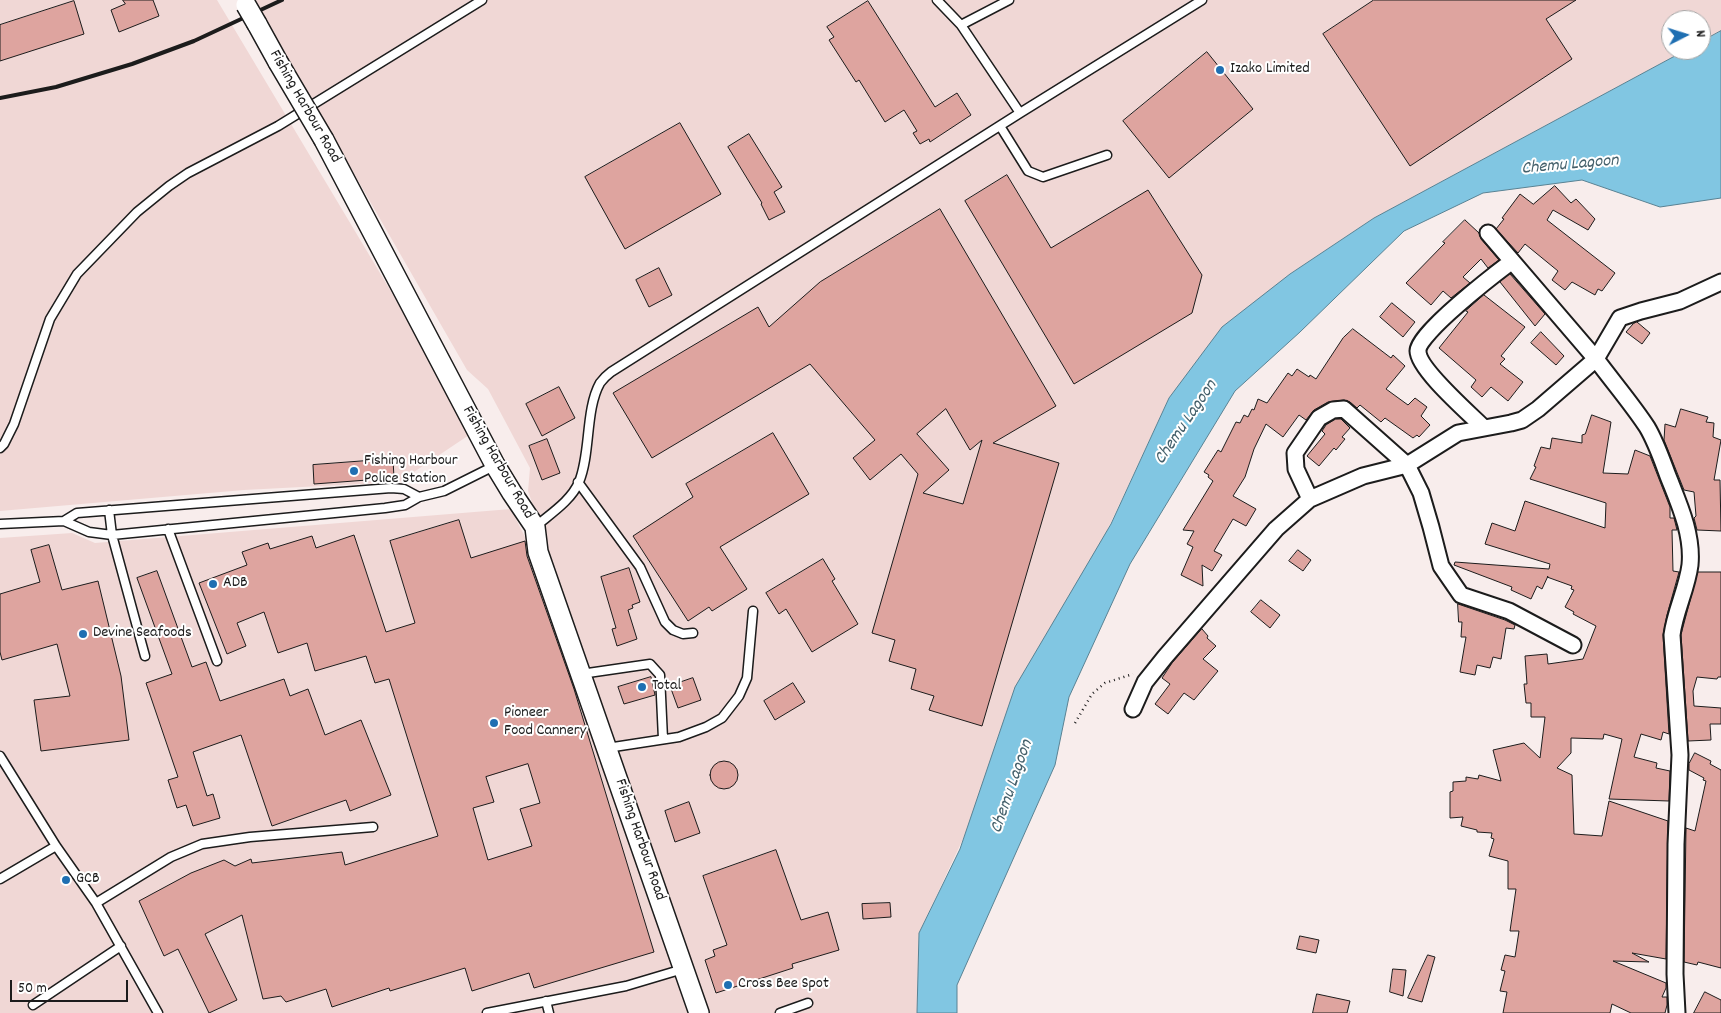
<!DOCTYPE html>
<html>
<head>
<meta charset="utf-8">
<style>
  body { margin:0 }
  #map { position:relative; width:1721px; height:1013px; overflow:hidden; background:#f8edec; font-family:Dekko,sans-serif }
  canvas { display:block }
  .north { position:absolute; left:1661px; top:10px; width:50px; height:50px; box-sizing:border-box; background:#fff; border:1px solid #a4a4a4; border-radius:50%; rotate:85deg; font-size:14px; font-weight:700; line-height:20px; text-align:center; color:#1c1c1c }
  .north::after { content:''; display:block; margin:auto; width:18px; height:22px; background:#1f6fb2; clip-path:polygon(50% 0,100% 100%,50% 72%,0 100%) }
  .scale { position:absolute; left:10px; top:980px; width:118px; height:22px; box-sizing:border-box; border:2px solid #1c1c1c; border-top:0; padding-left:6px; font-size:15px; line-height:18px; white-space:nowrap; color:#1c1c1c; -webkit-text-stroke:4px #fff; paint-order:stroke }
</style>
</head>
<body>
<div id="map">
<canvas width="1721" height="1013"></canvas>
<div class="north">N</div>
<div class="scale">50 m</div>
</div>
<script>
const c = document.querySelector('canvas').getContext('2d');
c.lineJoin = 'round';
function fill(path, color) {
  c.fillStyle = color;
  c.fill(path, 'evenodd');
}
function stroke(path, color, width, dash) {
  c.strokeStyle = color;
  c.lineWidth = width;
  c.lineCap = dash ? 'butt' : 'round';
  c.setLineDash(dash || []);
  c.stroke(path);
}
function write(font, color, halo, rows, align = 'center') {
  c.font = font + ' Dekko,sans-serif';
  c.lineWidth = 4;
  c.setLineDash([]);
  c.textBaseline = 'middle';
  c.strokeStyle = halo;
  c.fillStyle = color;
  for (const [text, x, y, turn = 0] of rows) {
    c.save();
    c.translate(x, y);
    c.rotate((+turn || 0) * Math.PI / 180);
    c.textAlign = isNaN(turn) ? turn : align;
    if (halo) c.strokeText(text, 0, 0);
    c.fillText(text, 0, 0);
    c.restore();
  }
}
const built = new Path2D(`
  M0 0H217L457 402 472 433 399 482 244 490 0 511Z
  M254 0H1721V31L1701 42V20H1671V50H1686L1374 218 1290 274 1169 398 919 933 917 1013H707L639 811 528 491 530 468 488 389 467 370Z
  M511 509 525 537 691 1013H0V538L72 533 95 543Z`);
const water = new Path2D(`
  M1721 31V198L1660 207 1582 180 1483 193 1404 231 1300 332 1235 391 1130 564 1069 697 1055 765 957 985V1013H917L919 933 960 849 1015 687 1111 524 1169 398 1222 327 1290 274 1374 218 1686 50H1701V42Z`);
const building = new Path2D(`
  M123 0H153L159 16 119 32 111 10 125 4Z
  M1374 0H1576L1546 19 1572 59 1410 166 1323 34Z
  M74 1 84 34 0 61V25Z
  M868 1 935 107 957 93 971 115 930 142 929 139 920 144 913 133 917 131 904 110 885 122 859 80 856 82 829 40 834 37 827 27Z
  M1207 52 1253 109 1169 178 1123 121Z
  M680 123 721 194 625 249 585 177Z
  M749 134 782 187 774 192 785 212 769 220 761 204 762 203 728 147Z
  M1007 175 1051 248 1148 190 1202 275 1192 313 1074 384 965 201Z
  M1555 186 1571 203 1576 199 1595 219 1588 230 1553 210 1547 220 1615 273 1602 291 1598 289 1595 295 1572 282 1565 290 1552 280 1558 271 1525 244 1518 253 1496 229 1504 219 1502 218 1520 194 1533 204Z
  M940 209 1056 406 993 443 1059 463 982 726 929 710 934 696 911 689 916 669 889 661 895 640 872 633 918 474 901 454 870 480 853 458 875 440 810 364 652 458 613 393 758 307 769 327 820 282ZM946 409 970 450 982 440 963 504 923 493 949 470 917 434Z
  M1465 220 1479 233 1481 239 1499 260 1488 268 1481 259 1463 277 1470 283 1451 298 1443 291 1431 305 1406 283 1445 243 1443 242Z
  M659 268 672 295 649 307 636 280Z
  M1510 274 1545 314 1535 326 1500 282Z
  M1484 295 1525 327 1501 356 1505 359 1500 364 1523 382 1508 401 1491 387 1482 397 1471 387 1476 380 1439 348 1468 312 1466 311Z
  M1392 303 1415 322 1403 337 1380 317Z
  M1637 322 1650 333 1642 344 1626 332 1633 324Z
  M1353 329 1391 358 1393 355 1405 366 1386 389 1408 405 1415 398 1427 407 1421 416 1430 425 1419 437 1417 435 1413 438 1385 418 1381 422 1360 405 1357 408 1350 402 1344 400 1328 402 1314 410 1306 420 1299 415 1283 437 1266 424 1254 449 1245 477 1233 496 1256 509 1246 526 1233 519 1214 551 1222 555 1212 571 1202 565 1203 586 1181 575 1193 547 1187 544 1194 531 1183 530 1213 481 1208 477 1209 475 1204 472 1218 450 1221 452 1236 422 1240 423 1244 415 1248 417 1252 409 1254 410 1258 399 1267 403 1288 373 1292 376 1297 369 1309 377 1310 375 1316 379 1343 338Z
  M1541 332 1564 356 1556 365 1531 343Z
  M559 387 575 418 542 436 526 404Z
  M1681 409 1708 417 1706 422 1714 423 1713 437 1721 440 1714 480H1720L1721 531 1697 530 1694 518 1696 516 1694 492 1684 490 1664 440 1665 424 1675 427Z
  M1592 415 1611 422 1603 473 1628 474 1635 450 1650 456 1670 507V518H1674L1677 530H1672L1673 571 1679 572 1667 615 1663 635 1669 734 1663 732 1661 740 1641 734 1634 757 1657 763 1656 768 1670 771 1669 801 1609 799 1622 739 1604 734 1603 739 1571 738V753L1557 768 1572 775 1574 834 1602 836 1609 801 1668 821 1666 959 1632 953 1649 962 1613 961 1666 983V988L1662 997H1667V1005L1665 1013H1631L1612 1004 1610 1013H1503L1507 992 1500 991 1505 971 1501 970 1505 955 1515 957 1519 931H1510L1516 889H1508V861L1489 856 1494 839 1491 838 1492 833 1477 832V830L1461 826 1463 817 1450 818V792L1453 791V782L1466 781V777L1478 779 1479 775 1501 781 1493 750 1524 743 1540 758 1545 717H1531V703H1526L1524 684H1527L1525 656 1547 654 1548 664 1583 659 1596 626 1573 614 1574 612 1565 607 1574 590 1571 589 1572 586 1547 577 1548 576 1542 589 1537 586 1531 599 1511 590 1512 587 1454 565 1455 562 1549 569 1550 564 1485 544 1492 523 1515 531 1525 501 1605 528 1606 503 1530 479 1536 467 1534 466 1541 447 1550 449 1552 438 1582 443V435L1585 434Z
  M1336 419H1341L1350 428 1342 437 1345 439 1336 450 1334 448 1319 466 1307 456 1325 434 1322 431 1326 425Z
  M773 433 809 494 720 547 747 589 712 611 709 607 688 621 633 536 693 497 686 484Z
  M547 439 560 473 542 480 529 446Z
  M393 459 394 478 314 484 313 465Z
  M459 520 471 558 525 541 527 556 574 689 654 952 534 988 529 973 472 991 465 968 390 991 389 988 332 1007 326 989 286 1002 281 996 263 999 242 915 205 934 237 1000 209 1013 178 949 164 956 139 901 191 873 224 860 235 866 251 859 252 863 342 852 345 865 438 836 389 679 375 683 366 656 315 671 307 643 278 653 264 612 237 623 246 646 227 654 199 583 247 565 242 552 268 543 270 549 312 536 316 548 354 535 386 632 415 623 390 541ZM528 764 540 803 520 809 532 846 488 860 473 808 494 802 486 777Z
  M49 545 62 590 98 581 121 676 129 740 41 751 34 700 70 696 57 644 2 660 0 652V594L40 582 31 550Z
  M1298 550 1311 560 1303 571 1289 561Z
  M823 559 835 579 832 581 858 624 812 652 786 609 779 614 766 593Z
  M629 568 640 602 632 605 633 608 628 610 637 639 617 646 612 629 616 628 601 577Z
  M157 571 192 667 206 662 220 701 284 679 290 696 308 689 325 735 361 720 391 795 350 811 346 800 272 826 241 735 193 752 207 796 213 794 220 818 193 826 186 805 177 808 168 780 178 777 146 683 172 674 137 578Z
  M1698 572H1721V677H1718L1717 679 1697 677 1693 691 1694 706 1721 708V724H1710L1711 740 1688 741 1681 635Z
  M1261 600 1280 615 1270 628 1251 612Z
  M1458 604 1505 620 1515 625 1514 629 1506 628 1501 659 1493 657 1490 668 1477 665 1475 675 1460 672 1466 637H1461L1462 622H1459Z
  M1202 629 1208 636 1207 638 1216 646 1203 659 1218 671 1194 700 1184 693 1168 714 1155 704 1170 684 1162 678 1172 663Z
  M651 677 655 695 624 704 618 687Z
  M693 678 701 700 678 708 670 686Z
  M793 683 805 702 775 720 764 701Z
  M1695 753 1711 761 1710 764 1721 770V968L1698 962 1697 965 1684 962 1686 828 1695 831 1706 781 1703 780 1704 778 1689 770V764Z
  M710 775a14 14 0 1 1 28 0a14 14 0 1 1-28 0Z
  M689 802 700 833 675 842 665 811Z
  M776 850 801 920 828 912 839 950 792 964 793 968 716 993 705 960 715 956 713 950 727 945 703 876Z
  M890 903 891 917 863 919 862 904Z
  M1300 936 1319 940 1316 953 1297 949Z
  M1428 955 1435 957 1422 1002 1408 998Z
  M1393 969 1406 970 1403 996 1390 992Z
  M1705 992 1721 1000V1013H1694Z
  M1317 994 1350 1001 1347 1013H1313Z`);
const path = new Path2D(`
  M1075 723 1092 694 1105 683 1133 674`);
const service = new Path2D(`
  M937 0 961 25 1020 113
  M961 25 1009 0
  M1000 126 1028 171 1043 177 1107 155
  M0 448 4 444 14 424 50 319 77 274 137 212 169 186 188 173 278 126 482 0
  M578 482 640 567 665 622 673 630 683 634 693 633
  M109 510 112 535 145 656
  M64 521 89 532 112 535 385 508 405 505 419 497 444 491 494 466
  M0 524 64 521 77 513 391 488 404 489 419 497
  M535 527C550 514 571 501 579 482 591 453 585 410 600 383 603 379 607 375 611 372L1020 113 1202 0
  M168 529 217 661
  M581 674 650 664 660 675 663 739
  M607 748 679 737 706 727 722 718 739 696 747 678 753 611
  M0 756 56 846 96 903 158 1013
  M0 879 56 846
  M96 903 171 857 202 844 250 837 373 827
  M546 1001 549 1013
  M33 1005 121 946
  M487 1013 626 986 683 969
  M780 1013 808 1003`);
const minor = new Path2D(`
  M1488 233 1596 359 1620 318 1641 311 1680 301 1721 282
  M1484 428C1469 413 1418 369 1418 351 1417 334 1495 274 1511 262
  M1310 499 1296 469 1295 453 1319 418 1333 410 1344 409 1407 465 1421 493 1431 527 1441 566 1461 595 1509 611 1573 645
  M1133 709 1145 682 1165 657 1276 529 1310 499 1363 476 1407 465 1458 433 1511 423 1522 420 1538 409 1596 359C1613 382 1632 404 1647 427 1656 442 1662 460 1668 476 1679 504 1693 534 1690 565 1687 589 1675 611 1672 635L1680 755 1676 844 1675 974 1677 1013`);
const tertiary = new Path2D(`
  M257 24 278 62
  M324 140 495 465 512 493 535 527 538 552 699 1013`);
const rail = new Path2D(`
  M0 98 56 87 132 64 194 41 282 0`);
const tertiaryBridge = new Path2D(`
  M246 5 257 24
  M278 62 324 140`);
const markers = [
  [1220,70,5,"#1f6fb2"],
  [354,471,5,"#1f6fb2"],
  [213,584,5,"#1f6fb2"],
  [83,634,5,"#1f6fb2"],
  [642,687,5,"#1f6fb2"],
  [494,723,5,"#1f6fb2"],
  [66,880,5,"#1f6fb2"],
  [728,985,5,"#1f6fb2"]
];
const poiNames = [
  ["Izako Limited",1230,70],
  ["Fishing Harbour",364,462],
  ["Police Station",364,480],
  ["ADB",223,584],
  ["Devine Seafoods",93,634],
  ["Total",652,687],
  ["Pioneer",504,714],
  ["Food Cannery",504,732],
  ["GCB",76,880],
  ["Cross Bee Spot",738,985]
];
const streetNames = [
  ["Fishing Harbour Road",304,107,60],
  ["Fishing Harbour Road",497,463,60],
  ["Fishing Harbour Road",639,840,71]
];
const waterNames = [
  ["Chemu Lagoon",1570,166,-5],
  ["Chemu Lagoon",1187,423,-56],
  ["Chemu Lagoon",1013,787,-71]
];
fill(built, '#f0d7d5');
fill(water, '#81c6e2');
stroke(water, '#598293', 1);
fill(building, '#dea49f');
stroke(building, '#1c1c1c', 1);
stroke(service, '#1c1c1c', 11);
stroke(minor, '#1c1c1c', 19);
stroke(tertiary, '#1c1c1c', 22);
stroke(path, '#1c1c1c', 2.5, [1, 4]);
stroke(service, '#fff', 8);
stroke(minor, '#fff', 15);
stroke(tertiary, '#fff', 19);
stroke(rail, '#1c1c1c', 4);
stroke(tertiaryBridge, '#1c1c1c', 22, []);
stroke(tertiaryBridge, '#fff', 19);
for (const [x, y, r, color] of markers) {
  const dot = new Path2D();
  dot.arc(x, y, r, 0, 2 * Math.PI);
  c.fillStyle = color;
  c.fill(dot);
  stroke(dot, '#fff', 2);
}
write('16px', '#1c1c1c', '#fff', poiNames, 'left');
write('16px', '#1c1c1c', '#fff', streetNames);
write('italic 18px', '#44606b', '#fff', waterNames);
</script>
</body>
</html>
